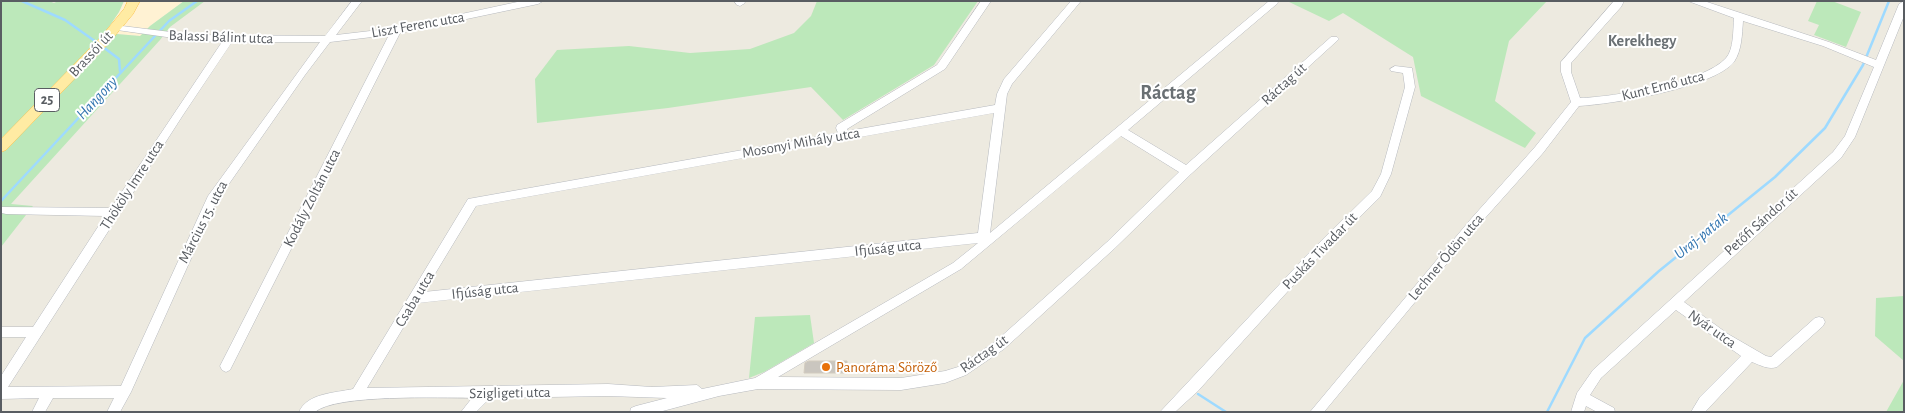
<!DOCTYPE html>
<html>
<head>
<meta charset="utf-8">
<style>
  body { margin:0 }
  #map { position:relative; width:1905px; height:413px; overflow:hidden; background:#edeae0; font-family:"Alegreya Sans",sans-serif }
  canvas { display:block }
  .frame { position:absolute; inset:0; border:2px solid #595d62; pointer-events:none }
</style>
</head>
<body>
<div id="map">
<canvas width="1905" height="413"></canvas>
<div class="frame"></div>
</div>
<script>
const c = document.querySelector('canvas').getContext('2d');
c.lineJoin = 'round';
function fill(path, color) {
  c.fillStyle = color;
  c.fill(path, 'evenodd');
}
function stroke(path, color, width, dash) {
  c.strokeStyle = color;
  c.lineWidth = width;
  c.lineCap = dash ? 'butt' : 'round';
  c.setLineDash(dash || []);
  c.stroke(path);
}
function write(font, color, halo, rows, align = 'center') {
  c.font = font + ' "Alegreya Sans",sans-serif';
  c.lineWidth = 4;
  c.setLineDash([]);
  c.textBaseline = 'middle';
  c.strokeStyle = halo;
  c.fillStyle = color;
  for (const [text, x, y, turn = 0] of rows) {
    c.save();
    c.translate(x, y);
    c.rotate((+turn || 0) * Math.PI / 180);
    c.textAlign = isNaN(turn) ? turn : align;
    if (halo) c.strokeText(text, 0, 0);
    c.fillText(text, 0, 0);
    c.restore();
  }
}
const commercial = new Path2D(`
  M124 1H184L150 26 141 36 104 33 119 12Z`);
const green = new Path2D(`
  M1 1H49L54 3 58 1H124L119 12 105 33 140 36 150 26 184 1H205L170 27 160 40 11 204 33 206 1 247Z
  M817 1H978L934 65 843 120 811 87 668 108 537 123 535 79 557 50 629 46 690 53 750 49 794 33 811 16Z
  M1287 1H1547L1509 41 1495 101 1536 133 1525 148 1421 96 1413 57 1343 13 1329 21Z
  M1817 1H1832L1861 12 1846 47 1814 35 1819 25 1808 21Z
  M1904 296V361L1875 336 1876 298Z
  M810 315 814 343 764 372 749 378 755 317Z
  M1904 380V412H1886Z`);
const stream = new Path2D(`
  M22 1 65 20 99 44
  M103 47 119 59 120 71
  M1 201 169 21 197 1
  M1198 394 1226 412
  M1547 412 1585 338 1659 271 1775 177 1825 128 1863 65 1889 1`);
const building = new Path2D(`
  M809 361H847V373H804L805 363Z`);
const minor = new Path2D(`
  M352 1H362L336 35 396 28 522 1H543L538 4 400 33 230 370 226 372 222 370 220 366 389 35 330 42 305 75 217 201 131 392 120 412H107L114 398H53L45 412H32L39 398 1 399V376L26 337H1V327H33L105 216 6 214 2 213V207L111 208 222 42 195 41 117 30 112 27 114 25 195 35 325 36ZM232 42H320L208 196 121 386 8 387 183 115Z
  M734 1H744L745 3 740 6 737 5Z
  M981 1H991L945 69 847 129 848 131 995 105 997 94 1004 79 1071 1H1081L1012 84 1007 94 990 233 1269 1H1277L1278 3 1128 130 1186 165 1331 37H1337L1339 39 1191 174 1115 248 1004 349 966 375 945 383 901 390 758 389 719 396 659 412H630L631 408 636 406 667 398 608 396 490 398 476 412H461L472 398C441 398 336 394 315 412H299C307 393 335 393 353 389L468 199 838 133 836 128 837 125 937 65ZM994 113 978 233 424 292 476 206ZM1121 136 1179 172 1107 242 996 341 958 367 945 371 901 378 778 377 961 269ZM978 243 953 263 755 378 702 389 697 385 652 387 608 384 367 388 418 303Z
  M1614 1H1624L1621 7 1571 63V72L1580 98C1613 97 1704 83 1726 58 1734 49 1733 30 1734 18L1688 1H1704L1829 42 1876 60 1899 4 1904 1V16L1855 137 1841 158 1684 302 1728 334 1766 356 1771 357 1815 318 1819 317 1823 318 1825 322 1823 326 1777 367C1768 370 1760 365 1752 362L1705 412H1691L1700 397 1741 356 1676 310 1601 378 1590 395 1614 408 1615 412H1597L1586 406 1584 412H1571L1577 393 1593 370 1833 152 1845 136 1874 67 1823 46 1743 21C1742 34 1742 50 1734 62 1713 88 1612 104 1579 106L1543 153 1478 226 1324 412H1310L1470 220 1535 147 1571 102 1561 72V62Z
  M1395 66 1412 68 1415 87 1391 174 1380 197 1316 260 1198 391 1175 412H1160L1308 254 1372 191 1381 174 1405 87 1403 73 1391 71 1390 69Z`);
const major = new Path2D(`
  M128 1H140L133 14 108 44 6 150 1 152V139L100 38 124 9Z`);
const markers = [
  [826,367,5,"#e8710a"]
];
const shields = [
  [47,100,25]
];
const shieldNames = [
  ["25",47,100]
];
const streetNames = [
  ["Liszt Ferenc utca",418,25,-10],
  ["Balassi Bálint utca",221,37,2],
  ["Brassói út",91,54,-47],
  ["Ráctag út",1284,84,-42],
  ["Kunt Ernő utca",1663,86,-14],
  ["Mosonyi Mihály utca",801,143,-10],
  ["Thököly Imre utca",132,185,-57],
  ["Kodály Zoltán utca",312,198,-63],
  ["Március 15. utca",203,222,-63],
  ["Petőfi Sándor út",1761,222,-42],
  ["Ifjúság utca",888,248,-6],
  ["Puskás Tivadar út",1320,251,-46],
  ["Lechner Ödön utca",1446,257,-50],
  ["Ifjúság utca",485,291,-6],
  ["Csaba utca",415,299,-59],
  ["Nyár utca",1712,329,35],
  ["Ráctag út",984,354,-35],
  ["Szigligeti utca",510,393,-1]
];
const foodNames = [
  ["Panoráma Söröző",836,367]
];
const neighbourhoodNames = [
  ["Kerekhegy",1642,41]
];
const waterNames = [
  ["Hangony",97,98,-47],
  ["Uraj-patak",1701,236,-39]
];
const districtNames = [
  ["Ráctag",1168,93]
];
fill(commercial, '#fff2d3');
fill(green, '#bce8ba');
stroke(stream, '#9edaff', 2.5);
fill(building, '#cac6bf');
stroke(building, '#d2cbbe', 1);
stroke(minor, '#b6b9be', 1);
stroke(major, '#fdc14a', 1);
fill(minor, '#fff');
fill(major, '#ffeba3');
for (const [x, y, r, color] of markers) {
  const dot = new Path2D();
  dot.arc(x, y, r, 0, 2 * Math.PI);
  c.fillStyle = color;
  c.fill(dot);
  stroke(dot, '#fff', 2);
}
for (const [x, y, w] of shields) {
  const box = new Path2D();
  box.roundRect(x - w / 2, y - 11.5, w, 23, 4);
  c.fillStyle = '#fff';
  c.fill(box);
  stroke(box, '#595d62', 1);
}
write('bold 14px', '#595d62', null, shieldNames);
write('15px', '#595d62', '#fff', streetNames);
write('15px', '#c56008', '#fff', foodNames, 'left');
write('bold 16px', '#6a7074', '#fff', neighbourhoodNames);
write('italic 16px', '#3275b0', '#fff', waterNames);
write('bold 20px', '#6a7074', '#fff', districtNames);
</script>
</body>
</html>
